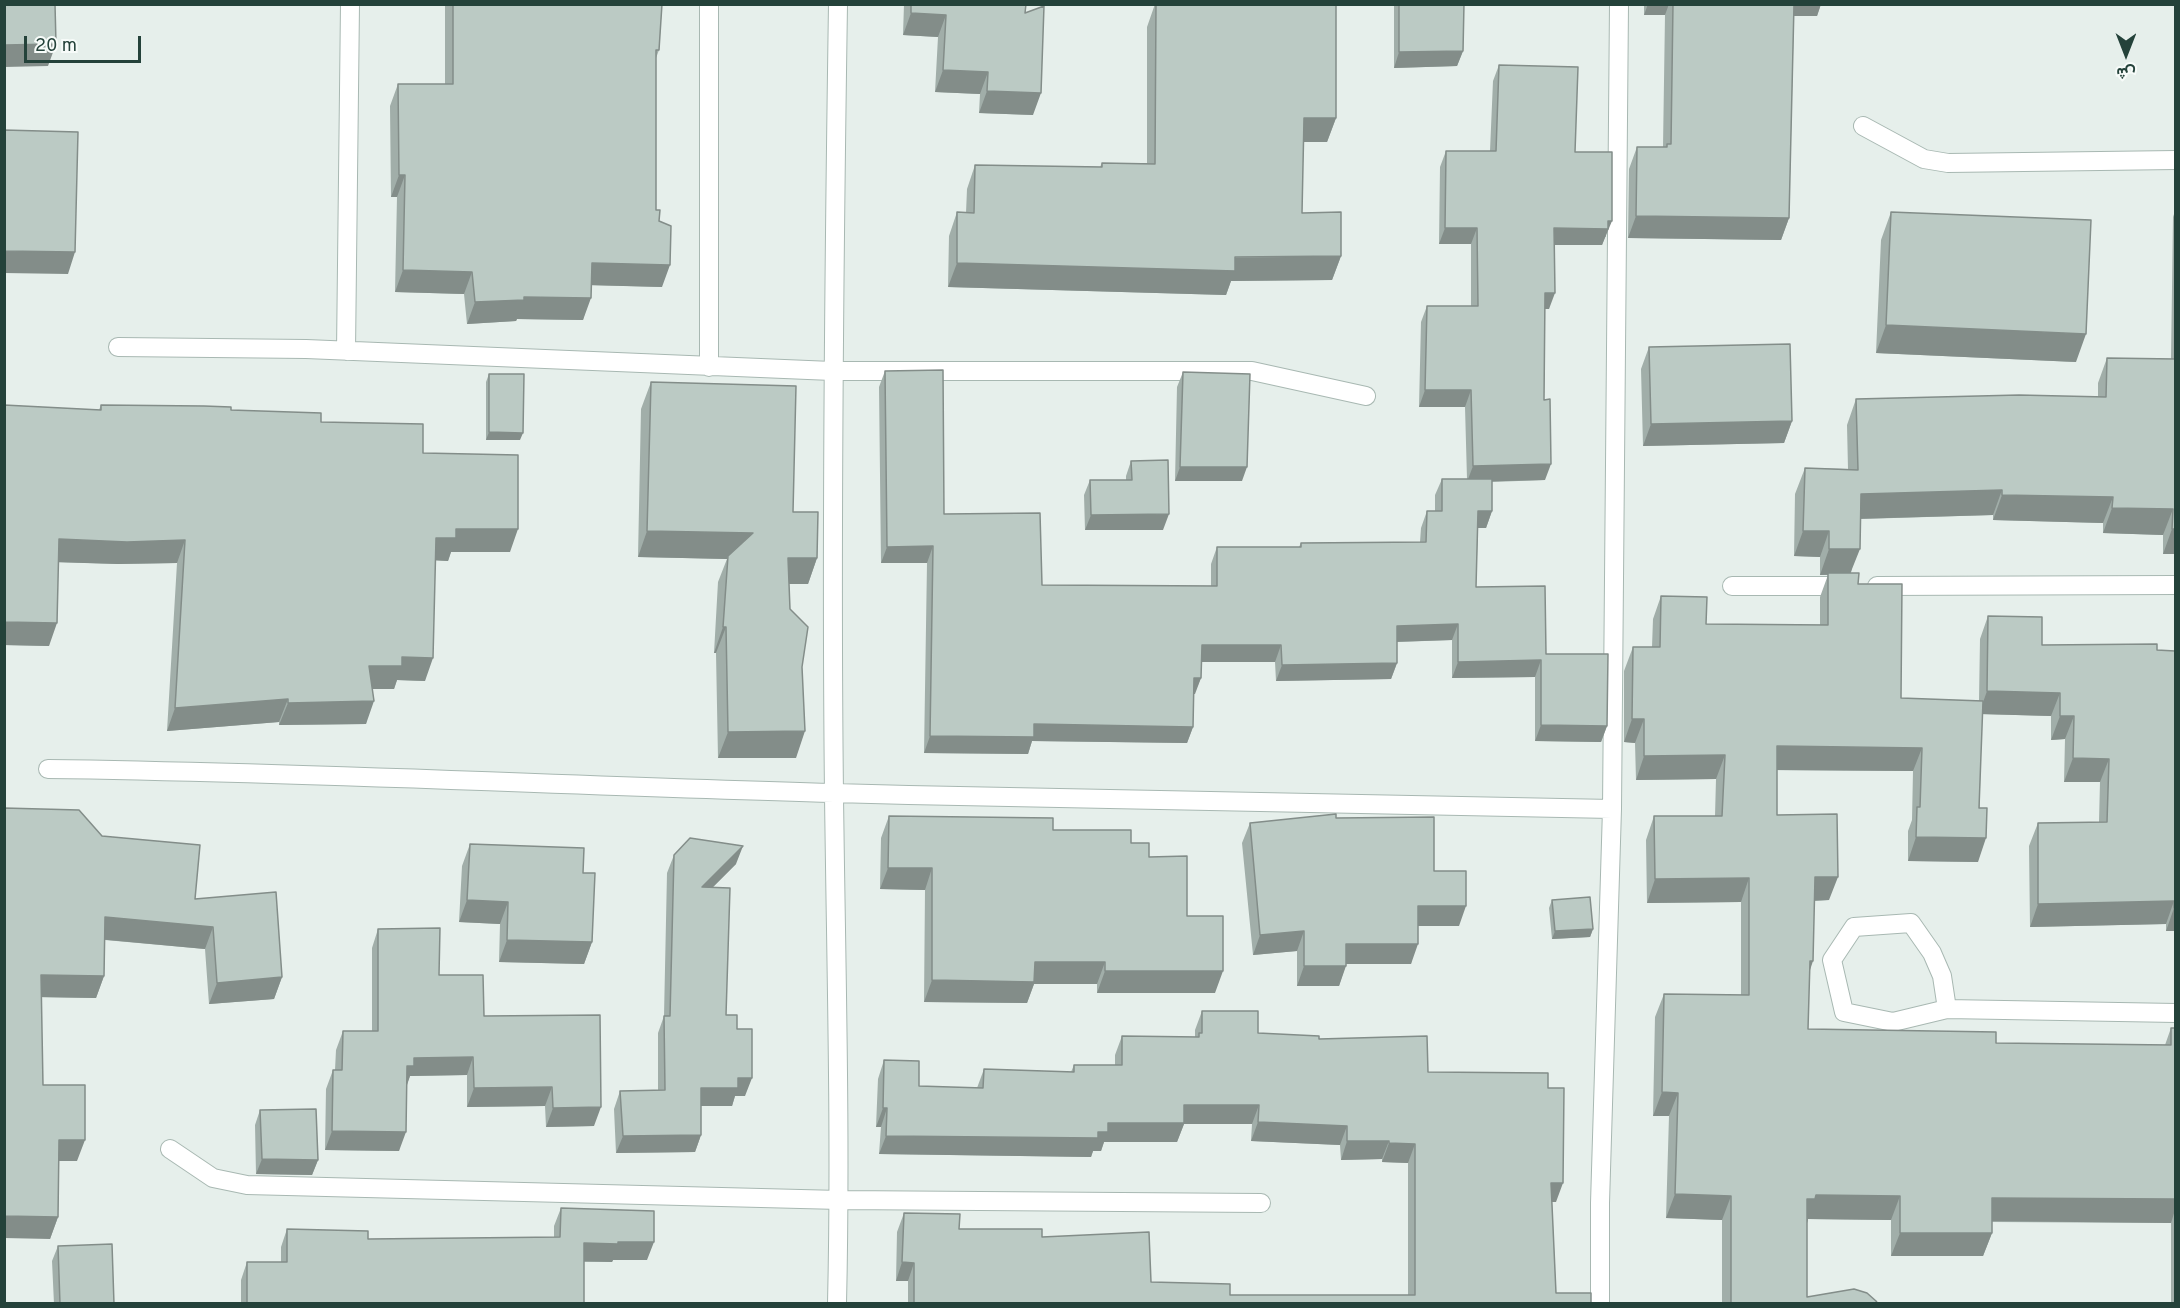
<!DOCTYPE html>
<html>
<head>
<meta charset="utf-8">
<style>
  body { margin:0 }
  #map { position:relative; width:2180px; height:1308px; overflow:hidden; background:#e6efeb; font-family:Overpass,Vazirmatn,sans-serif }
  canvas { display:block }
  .frame { position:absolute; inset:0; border:6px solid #24423a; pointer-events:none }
  .north { position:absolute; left:2096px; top:24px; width:60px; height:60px; -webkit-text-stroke:4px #f7fbf9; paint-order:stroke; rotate:180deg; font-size:16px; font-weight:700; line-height:24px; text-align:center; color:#24423a }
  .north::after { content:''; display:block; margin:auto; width:21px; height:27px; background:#24423a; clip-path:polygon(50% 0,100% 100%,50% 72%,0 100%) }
  .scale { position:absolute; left:24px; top:36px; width:117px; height:27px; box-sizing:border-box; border:3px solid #24423a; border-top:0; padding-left:8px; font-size:18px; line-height:21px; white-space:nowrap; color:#24423a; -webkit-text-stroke:4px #f7fbf9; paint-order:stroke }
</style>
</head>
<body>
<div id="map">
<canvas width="2180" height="1308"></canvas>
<div class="frame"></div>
<div class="north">ش</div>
<div class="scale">20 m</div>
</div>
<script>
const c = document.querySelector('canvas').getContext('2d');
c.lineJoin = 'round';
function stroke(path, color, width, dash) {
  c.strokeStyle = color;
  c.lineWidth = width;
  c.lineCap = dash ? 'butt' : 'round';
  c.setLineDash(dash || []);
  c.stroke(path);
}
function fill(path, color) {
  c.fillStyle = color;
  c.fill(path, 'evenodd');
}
const minor = new Path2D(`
  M1863 126 1924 159 1948 163 2176 160
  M118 347 306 349 832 371H1252L1366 396
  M346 351 350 4
  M709 367V4
  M1732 586H1847
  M1877 586 2176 585
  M48 769C310 772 572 786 834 793 1093 800 1352 802 1612 809
  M1947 1009 1942 976 1932 953 1911 923 1854 927 1832 960 1844 1012 1893 1022 1947 1009 2176 1013
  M170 1149 213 1178 247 1185 840 1200 1261 1203
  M837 1304C841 1134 836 964 834 794 831 531 834 268 838 4
  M1600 1304V1203L1612 809 1619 4`);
const wall = new Path2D(`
  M445 4H662L659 50 656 58V210L659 221 662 287 592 285 583 320 517 319 516 321 467 324 464 294 395 292 397 197H391L390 106 398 84H445Z
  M904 4H1026L1025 13 1033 115 979 113 980 94 935 92 938 37 903 35Z
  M1155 4H1336V118L1327 142H1303L1302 213 1341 256 1332 280 1231 281 1226 295 948 287 949 236 957 212 966 213 967 189 975 165 1100 167 1102 163H1147V27Z
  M1394 4H1464L1463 51 1457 66 1394 68Z
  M1644 4H1821L1817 16H1794L1789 218 1781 240 1628 238 1629 169 1637 147H1663L1665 15H1644Z
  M1499 65 1575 152 1606 237H1605L1602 245H1554L1549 309H1545L1544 400 1545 480 1492 482V511L1486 528H1478L1476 587 1546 654 1607 726 1601 742 1535 741V677L1452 678V640L1397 642V663L1391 679 1276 681 1275 662H1201V678L1194 694 1193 727 1187 743 1032 741 1028 754 924 753 927 563H881L879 387 885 371 944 514 1042 585 1211 586V564L1217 547H1299L1301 543 1420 542 1421 528 1427 511H1435V495L1442 479H1467L1465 407H1419L1421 322 1427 306H1471V244H1439L1440 167 1446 151H1490L1493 81Z
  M2175 211V554H2163V535L2103 533V523L1993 520V515L1861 519 1851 573 1858 584 1901 698 1979 701 1980 639 1988 616 2042 645 2175 651V931H2166V924L2030 927 2029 846 2038 823 2099 822 2100 782H2064L2065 739 2051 740V716L1982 714 1978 862 1908 861V831L1912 820 1913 771 1777 770V815L1829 900 1814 901 1809 972 1808 1029 1996 1043 2165 1045 2171 1028H2175V1304H2171V1223L1992 1222V1233L1983 1256H1891V1220L1808 1219 1807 1223V1297L1878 1304H1722V1220L1666 1218 1669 1116H1653L1655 1017 1664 994 1741 995V902L1647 903 1646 840 1654 816H1715L1716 779 1636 780 1635 743 1624 742V671L1633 647H1652L1653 619 1661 596 1706 624 1820 625V597L1828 575H1820V557L1794 556 1795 494 1805 468 1848 469 1847 425 1856 399 2098 397V383L2107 358 2171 359 2173 217Z
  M1891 212 2076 362 1876 353 1881 240Z
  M1649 347 1792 421 1784 443 1643 446 1641 369Z
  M1183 372 1242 481H1175L1177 387Z
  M489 374 520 440H486V382Z
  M651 382 793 512 817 558 808 584H789L790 609 802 667 796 758H718L716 653H714L718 582 727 559 638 557 641 409Z
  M4 405 99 410 101 405 231 410 321 422 423 453 510 552H451L448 561 435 560 425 681 397 680 394 689H372L366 724 279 725V722L167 731 177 563 118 564 58 562 49 646 4 645Z
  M1131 461 1163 530H1085L1084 495 1090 480H1126V476Z
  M4 808 102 836 195 899 282 977 274 999 209 1004 205 949 105 940 104 976 96 998 41 997 43 1085 77 1161H59L58 1217 50 1239Z
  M889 816 1053 830 1131 843 1149 857 1187 916 1215 993H1097V984H1034L1027 1003 924 1002 925 890 880 889 881 838Z
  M1336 818 1434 871 1459 926H1418L1411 964H1346L1339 986H1297V951L1253 955 1242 843 1250 823Z
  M470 844 583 873 592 942 584 964 499 962 500 924 459 922 462 866Z
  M674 855 736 864 713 887 726 1015 737 1029 745 1096H735L732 1106H701V1135L695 1152 616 1153 614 1109 620 1091 658 1090V1033L664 1016 667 873Z
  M1552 900 1593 929 1590 937 1552 939 1549 908Z
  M378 929 439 975 484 1016 594 1126 546 1127 545 1106 467 1107V1075L410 1076 407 1084 399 1151 325 1150 326 1089 333 1070H335L336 1050 343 1031H372V948Z
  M1202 1011 1258 1033 1319 1039 1428 1072 1548 1088 1556 1202H1552L1556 1293 1591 1304H908V1281H896L897 1232 904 1213 959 1229 1042 1237 1151 1282 1230 1295H1408V1163L1382 1162V1159L1341 1160 1340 1145 1251 1141 1252 1124H1184L1177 1142H1104L1101 1151H1093L1091 1157 879 1154 881 1127H876L878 1079 884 1060 919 1086 977 1088 984 1069 1071 1072 1074 1065H1115V1055L1122 1036 1195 1037V1030Z
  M260 1110 318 1160 312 1175 256 1174 255 1125Z
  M561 1208 647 1260H613L612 1262H584V1304H241V1280L247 1262H281V1247L287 1229 368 1239 554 1237V1226Z
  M58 1246 114 1304H54L52 1261Z`);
const shadedWall = new Path2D(`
  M1648 4H1669L1665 15H1644Z
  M1790 4H1821L1817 16H1786Z
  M911 13 946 15 938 37 903 35Z
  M56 44 48 66 4 67V45Z
  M1463 51 1457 66 1394 68 1399 52Z
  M943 70 988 72 980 94 935 92Z
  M987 91 1041 93 1033 115 979 113Z
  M1304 118H1336L1327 142H1295Z
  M399 175H405L397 197H391Z
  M1636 216 1789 218 1781 240 1628 238Z
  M1608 221H1612L1602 245H1548L1554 228Z
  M1445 228H1477L1471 244H1439Z
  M4 251 75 252 68 274 4 273Z
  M1341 256 1332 280 1231 281 1226 295 948 287 957 263Z
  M592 263 670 265 662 287 584 285Z
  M403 270 472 272 464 294 395 292Z
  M1545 293H1555L1549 309H1539Z
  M524 297 591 298 583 320 517 319 516 321 467 324 475 302Z
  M1886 325 2086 334 2076 362 1876 353Z
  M1425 390H1471L1465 407H1419Z
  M1792 421 1784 443 1643 446 1651 424Z
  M489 432 523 433 520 440H486Z
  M1551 464 1545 480 1467 482 1473 466Z
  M1180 467H1247L1242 481H1175Z
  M2002 490 1993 515 1852 519 1861 494Z
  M2002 495 2113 497 2103 523 1993 520Z
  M2112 508 2173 509 2163 535 2103 533Z
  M1478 511H1492L1486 528H1472Z
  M1169 514 1163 530H1085L1091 515Z
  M456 529H518L510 552H451L448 561 427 560 436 538Z
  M2172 529H2175V554H2163Z
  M647 531 753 533 728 556 727 559 638 557Z
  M1803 531H1829L1820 557 1794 556Z
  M59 539 185 540 177 563 118 564 51 562Z
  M933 546 927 563H881L887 547Z
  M1829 549H1860L1850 574 1820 575Z
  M788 558H817L808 584H779Z
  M4 622 57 623 49 646 4 645Z
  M1458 624 1452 640 1391 642 1397 626Z
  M723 627H726L716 653H714Z
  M1202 645H1281L1275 662H1196Z
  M402 657 433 658 425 681 397 680 394 689H360L369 666Z
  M1541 660 1535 677 1452 678 1458 662Z
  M1397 663 1391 679 1276 681 1282 665Z
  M1194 678H1201L1195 694H1188Z
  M1987 691 2060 693 2051 716 1979 714Z
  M288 699 279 722 167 731 175 708Z
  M374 701 366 724 279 725 288 703Z
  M2060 716H2074L2065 739 2051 740Z
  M1632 719H1644L1635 743 1624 742Z
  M1034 724 1193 727 1187 743 1032 741 1028 754 924 753 930 736Z
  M1541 725 1607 726 1601 742 1535 741Z
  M805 731 796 758H718L728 732Z
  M1777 746 1922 748 1913 771 1768 770Z
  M1725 755 1716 779 1636 780 1644 756Z
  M2073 758 2109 759 2100 782H2064Z
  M1916 837 1986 838 1978 862 1908 861Z
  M743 846 736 864 695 905 702 887Z
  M888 868H932L925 890 880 889Z
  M1815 877H1838L1829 900 1806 901Z
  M1749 878 1741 902 1647 903 1655 879Z
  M467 900 508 902 500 924 459 922Z
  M2174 901 2166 924 2030 927 2038 904Z
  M1418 906H1466L1459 926H1411Z
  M2174 908H2175V931H2166Z
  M105 917 213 927 205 949 97 939Z
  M1593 929 1590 937 1552 939 1555 931Z
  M1304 931 1297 951 1253 955 1260 935Z
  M507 940 592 942 584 964 499 962Z
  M1346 944H1418L1411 964H1339Z
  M1810 961H1813L1805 985Z
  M1035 962H1105L1097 984H1034L1027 1003 924 1002 932 980Z
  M1304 966H1346L1339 986H1297Z
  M1105 971H1223L1215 993H1097Z
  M41 975 104 976 96 998 33 997Z
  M282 977 274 999 209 1004 217 983Z
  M473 1057 467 1075 410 1076 407 1085V1066L414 1058Z
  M738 1078H752L745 1096H735L732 1106H695L701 1088Z
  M552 1087 545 1106 467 1107 474 1088Z
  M1662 1092 1678 1093 1669 1116H1653Z
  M1184 1105H1259L1252 1124H1184L1177 1142H1104L1101 1151H1093L1091 1157 879 1154 886 1136 1098 1132 1108 1123Z
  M601 1107 594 1126 546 1127 553 1108Z
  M883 1108H887L881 1127H876Z
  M1258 1122 1347 1126 1340 1145 1251 1141Z
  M332 1131 406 1132 399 1151 325 1150Z
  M701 1135 695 1152 616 1153 623 1136Z
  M59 1140H85L77 1161H51Z
  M1347 1141H1389L1382 1159 1341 1160Z
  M1389 1143 1415 1144 1408 1163 1382 1162Z
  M262 1159 318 1160 312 1175 256 1174Z
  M1551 1183H1563L1556 1202H1545Z
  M1675 1194 1731 1196 1722 1220 1666 1218Z
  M1816 1195 1900 1196 1891 1220 1808 1219 1807 1223V1199Z
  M1992 1198 2175 1199V1210L2171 1223 1983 1221Z
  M4 1216 58 1217 50 1239 4 1238Z
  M1900 1233H1992L1983 1256H1891Z
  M618 1242H654L647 1260H613L612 1262 577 1261 584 1243Z
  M902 1262 914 1263 908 1281H896Z`);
const building = new Path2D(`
  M4 4H55L56 44 4 45Z
  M453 4H662L659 50H656V210H660L659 221 671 226 670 265 592 263 591 298 524 297V300L475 302 472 272 403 270 405 175H399L398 84H453Z
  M911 4H1026L1025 13 1044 6 1041 93 987 91 988 72 943 70 946 15 911 13Z
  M1156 4H1336V118H1304L1302 213 1341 212V256L1235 257V271L957 263V212L974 213 975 165 1102 167V163L1155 164Z
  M1399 4H1464L1463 51 1399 52Z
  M1673 4H1794L1789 218 1636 216 1637 147H1667V144H1671Z
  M1499 65 1578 67 1575 152H1612V221H1608V229L1554 228 1555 293H1545L1544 400 1550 399 1551 464 1473 466 1471 390H1425L1427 306H1478L1477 228H1445L1446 151H1496Z
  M4 130 78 132 75 252 4 251Z
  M1891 212 2091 220 2086 334 1886 325Z
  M1790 344 1792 421 1651 424 1649 347Z
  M2107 358 2175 359V529H2172L2173 509 2112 508 2113 497 2002 495V490L1861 494 1860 549H1829V531H1803L1805 468 1858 470 1856 399 2019 395 2106 397Z
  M943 370 944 514 1040 513 1042 585 1217 586V547H1301V543L1426 542 1427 511H1442V479H1492V511H1478L1476 587 1545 586 1546 654H1608L1607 726 1541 725V660L1458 662V624L1397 626V663L1282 665 1281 645H1202L1201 678H1194L1193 727 1034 724V737L930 736 933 546 887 547 885 371Z
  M1183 372 1250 374 1247 467H1180Z
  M489 374H524L523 433 489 432Z
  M651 382 796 386 793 512H818L817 558H788L790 609 808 627 802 667 805 731 728 732 726 627H723L728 556 753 533 647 531Z
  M4 405 101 410V405L204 406 231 407V410L321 413V422L423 424V453L518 455V529H456V538H436L433 658 402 657V666H369L374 701 288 703V699L175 708 185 540 127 542 59 539 57 623 4 622Z
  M1168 460 1169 514 1091 515 1090 480H1132L1131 461Z
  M1828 573H1859L1858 584H1902L1901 698 1983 701 1979 808H1987L1986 838 1916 837 1917 807H1920L1922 748 1777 746V815L1837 814 1838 877H1815L1813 961H1810L1808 1029 1996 1032V1043L2171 1045V1028H2175V1199L1992 1198V1233H1900V1196L1816 1195 1815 1199H1807V1297L1854 1289 1867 1293 1876 1301 1878 1304H1731V1196L1675 1194 1678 1093 1662 1092 1664 994 1749 995V878L1655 879 1654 816H1722L1725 755 1644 756V719H1632L1633 647H1660L1661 596 1707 597 1706 624 1828 625Z
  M1988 616 2042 617V645L2157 644V650L2175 651V908H2174V901L2038 904V823L2107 822 2109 759 2073 758 2074 716H2060V693L1987 691Z
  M4 808 79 810 102 836 200 845 195 899 276 892 282 977 217 983 213 927 105 917 104 976 41 975 43 1085H85V1140H59L58 1217 4 1216Z
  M1336 814V818L1434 817V871H1466V906H1418V944H1346V966H1304V931L1260 935 1250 823Z
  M889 816 1053 818V830H1131V843H1149V857L1187 856V916H1223V971H1105V962H1035L1034 982 932 980V868H888Z
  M690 838 743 846 702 887 730 888 726 1015H737V1029H752V1078H738V1088H701V1135L623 1136 620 1091 665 1090 664 1016H670L674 855Z
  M470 844 584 848 583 873H595L592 942 507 940 508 902 467 900Z
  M1590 897 1593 929 1555 931 1552 900Z
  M440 928 439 975H483L484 1016 600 1015 601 1107 553 1108 552 1087 474 1088 473 1057 414 1058V1066H407L406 1132 332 1131 333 1070H342L343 1031H378V929Z
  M1202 1011H1258V1033L1319 1036V1039L1427 1036 1428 1072 1548 1073V1088H1564L1563 1183H1551L1556 1293H1591V1304H914V1263L902 1262 904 1213 960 1214 959 1229H1042V1237L1149 1232 1151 1282 1230 1284V1295H1415V1144L1389 1143V1141H1347V1126L1258 1122 1259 1105H1184V1123H1108V1132H1098V1138L886 1136 887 1108H883L884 1060 919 1061V1086L983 1088 984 1069 1074 1072V1065H1122V1036L1199 1037V1033H1202Z
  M316 1109 318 1160 262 1159 260 1110Z
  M561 1208 654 1211V1242H618V1244L584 1243V1304H247V1262H287V1229L368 1231V1239L560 1237Z
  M112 1244 114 1304H60L58 1246Z`);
stroke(minor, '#a8b8b2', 20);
stroke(minor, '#fff', 18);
fill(wall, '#a1aea9');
fill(shadedWall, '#838d89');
fill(building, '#bbcac4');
stroke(building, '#838d89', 1.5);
</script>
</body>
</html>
